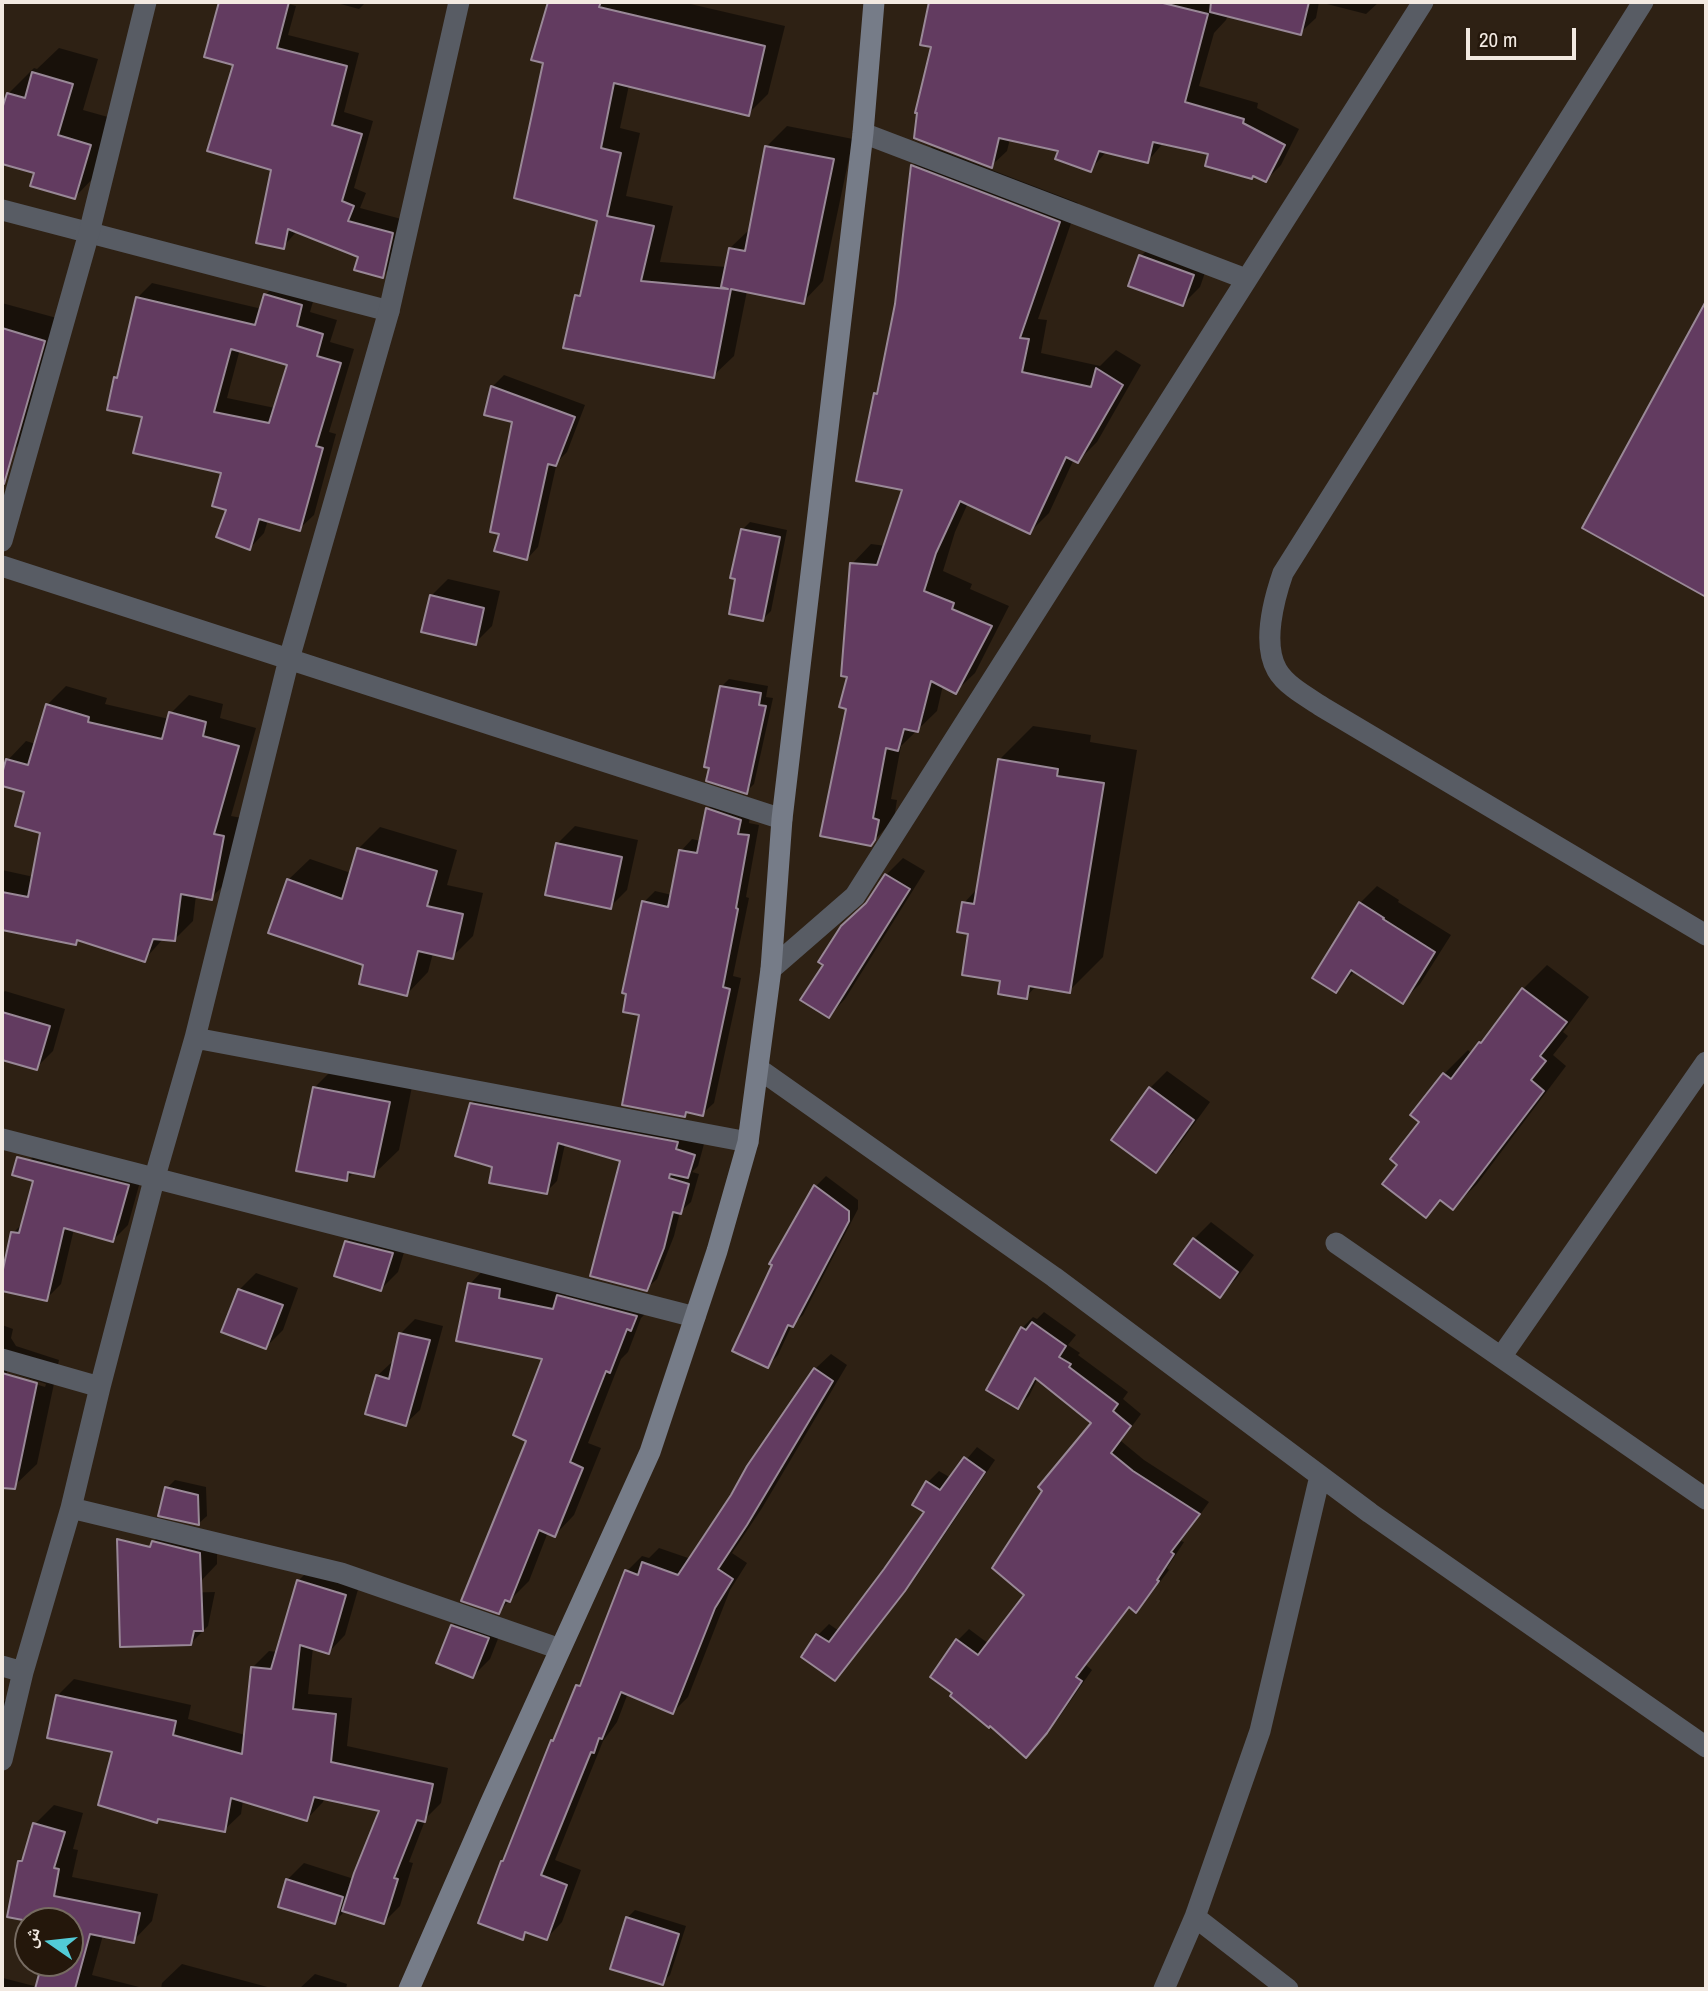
<!DOCTYPE html>
<html>
<head>
<meta charset="utf-8">
<style>
  body { margin:0 }
  #map { position:relative; width:1708px; height:1991px; overflow:hidden; background:#2e2114; font-family:"Archivo Narrow","Noto Naskh Arabic",sans-serif }
  canvas { display:block }
  .frame { position:absolute; inset:0; border:4px solid #f2e9e1; pointer-events:none }
  .north { position:absolute; left:14px; top:1907px; width:70px; height:70px; box-sizing:border-box; background:#24170b; border:2px solid #766b61; border-radius:50%; rotate:284deg; font-size:19px; font-weight:700; line-height:28px; text-align:center; color:#f2e9e1 }
  .north::after { content:''; display:block; margin:auto; width:24px; height:32px; background:#52cbd7; clip-path:polygon(50% 0,100% 100%,50% 72%,0 100%) }
  .scale { position:absolute; left:1466px; top:28px; width:110px; height:32px; box-sizing:border-box; border:4px solid #f2e9e1; border-top:0; padding-left:9px; font-size:21px; line-height:24px; white-space:nowrap; color:#f2e9e1; -webkit-text-stroke:5px #24170b; paint-order:stroke }
</style>
</head>
<body>
<div id="map">
<canvas width="1708" height="1991"></canvas>
<div class="frame"></div>
<div class="north">ش</div>
<div class="scale">20 m</div>
</div>
<script>
const c = document.querySelector('canvas').getContext('2d');
c.lineJoin = 'round';
function fill(path, color) {
  c.fillStyle = color;
  c.fill(path, 'evenodd');
}
function stroke(path, color, width, dash) {
  c.strokeStyle = color;
  c.lineWidth = width;
  c.lineCap = dash ? 'butt' : 'round';
  c.setLineDash(dash || []);
  c.stroke(path);
}
const shadow = new Path2D(`
  M221 2H282L296 6 288 35 359 53 344 112 373 121 354 188 366 193 360 208 405 220 395 263 382 276 360 256 297 231 283 247 273 168 235 63 207 56Z
  M333 2H366L359 9Z
  M550 2H682L785 26 768 94 748 114 629 85 620 128 640 133 626 196 673 206 660 262 727 267 730 248 751 228 766 147 787 126 853 139 823 281 803 302 747 291 734 356 713 376 577 296 583 289 599 220 545 62 533 58Z
  M957 2H1379L1366 14 1319 2 1316 18 1300 33 1228 15 1226 20 1214 33 1199 86 1258 103 1257 108 1299 129 1281 165 1266 180 1255 175 1252 177 1210 153 1164 142 1148 161 1107 151 1090 170 1060 150 1010 139 1007 151 991 166 954 13Z
  M59 48 98 59 83 110 115 119 100 171 75 197 36 172 2 162V118L8 94 34 68 37 69Z
  M932 147 1078 203 1038 319 1047 320 1041 353 1100 366 1116 350 1141 365 1097 442 1078 461 1074 459 1049 513 1030 532 968 503 955 532 943 571 972 584 970 589 1009 606 975 673 955 692 943 685 937 711 901 746 891 799 897 800 894 819 871 844 848 708 852 564 871 544 886 546 905 488 875 394 880 390 897 304 913 166Z
  M1158 239 1210 258 1200 287 1183 304 1141 256Z
  M280 281 316 291 310 312 337 320 330 342 354 349 329 432 336 434 314 515 299 529 268 520 264 533 250 548 228 509 223 472 144 416 116 378 120 373 137 298 152 283 262 309 265 295ZM240 349 289 363 275 408 227 398Z
  M2 303 64 320 33 431 13 451 2 448Z
  M1706 304V595L1584 527Z
  M504 375 585 405 567 452 557 462 538 547 527 559 501 533 514 420 492 387Z
  M750 522 787 530 771 611 763 619 737 578 742 530Z
  M448 579 500 591 492 626 475 643 431 596Z
  M729 679 768 686 766 697 773 698 754 784 746 792 711 766 721 687Z
  M66 686 107 698 105 704 169 719 171 713 189 695 223 704 220 718 256 728 231 816 242 818 229 880 211 898 196 895 193 921 174 940 164 938 144 960 80 939 75 943 2 928V870L34 877 42 831 26 791 2 784V780L8 760 26 741 36 744 47 705Z
  M1033 726 1091 735 1090 742 1137 750 1103 957 1069 991 1037 985 1026 997 1002 980 970 932 964 903 978 888 999 760Z
  M719 798 751 808 749 823 759 825 746 897 749 898 733 976 741 978 714 1103 702 1114 688 1111 684 1115 641 1014 644 902 655 891 672 895 681 851 692 839 701 841 708 809Z
  M575 826 638 840 627 890 610 907 558 843Z
  M380 827 457 850 447 885 483 893 473 936 452 957 433 953 428 972 407 994 365 964 288 880 310 859 351 873 359 848Z
  M903 858 925 871 845 999 829 1016 870 900 886 875Z
  M1377 886 1399 900 1398 902 1451 935 1420 984 1403 1001 1355 971 1336 991 1314 977 1360 903Z
  M1547 965 1589 997 1563 1032 1568 1036 1553 1055 1566 1066 1477 1184 1453 1208 1442 1200 1426 1216 1399 1164 1444 1074 1468 1050 1472 1054 1523 989Z
  M5 991 65 1009 53 1051 36 1068 2 1058V994Z
  M340 1062 414 1077 399 1150 373 1175 354 1172 346 1180 315 1087Z
  M1167 1071 1210 1102 1173 1153 1156 1170 1113 1139 1150 1088Z
  M482 1093 704 1144 698 1166 692 1172 699 1174 691 1202 680 1212 674 1236 657 1279 646 1289 622 1160 565 1144 557 1181 546 1192 494 1166 471 1104Z
  M44 1145 143 1171 128 1225 113 1240 74 1229 61 1284 46 1299 2 1289 13 1233 24 1222 36 1180 26 1177 30 1160Z
  M826 1176 858 1200V1209L803 1315 792 1325 778 1355 768 1366 774 1264 771 1263 816 1186Z
  M1211 1222 1254 1255 1236 1279 1219 1296 1194 1239Z
  M363 1225 409 1236 398 1272 381 1289 346 1242Z
  M489 1264 650 1309 641 1318 628 1352 621 1359 588 1443 601 1448 574 1515 555 1535 548 1532 529 1581 498 1612 545 1358 470 1284Z
  M256 1273 298 1288 283 1330 266 1347 239 1290Z
  M1044 1312 1076 1335 1068 1345 1080 1353 1078 1355 1128 1392 1123 1399 1141 1414 1121 1441 1144 1460 1209 1502 1181 1541 1184 1542 1167 1568 1169 1570 1147 1599 1136 1610 1130 1606 1086 1665 1092 1670 1058 1719 1037 1744 958 1640 969 1629 989 1644 1027 1595 1093 1422 1038 1378 1029 1396 1018 1407 1022 1328 1033 1317 1037 1319Z
  M415 1319 443 1326 420 1410 405 1424 377 1376 392 1362H394L400 1334Z
  M2 1325 13 1329 11 1338 16 1346 59 1360 37 1464 14 1486 2 1484ZM7 1371 46 1384 45 1387 7 1375Z
  M831 1354 847 1365 762 1508 732 1553 747 1563 730 1590 688 1697 673 1712 628 1693 617 1722 603 1741 555 1860 581 1870 562 1922 547 1938 529 1931 522 1938 506 1858 553 1741 556 1738 577 1686 585 1678 627 1571 642 1556 649 1558 659 1548 691 1559 815 1369Z
  M977 1447 995 1460 916 1577 846 1667 834 1679 818 1635 829 1624 839 1631 926 1512 914 1504 928 1482 939 1471 951 1478Z
  M175 1480 206 1487 207 1516 199 1523 167 1488Z
  M170 1525 217 1536V1564L201 1581 153 1542Z
  M314 1565 361 1579 345 1635 329 1652 313 1647 308 1694 352 1698 347 1746 448 1768 441 1803 426 1818 409 1862 413 1863 400 1906 384 1922 346 1910 334 1922 287 1880 304 1863 354 1879 381 1810 324 1797 323 1802 307 1819 243 1800 241 1814 224 1830 114 1751 58 1695 74 1679 191 1705 188 1719 245 1735 252 1668 269 1651 277 1652 298 1581Z
  M215 1592 208 1626 191 1643 138 1594Z
  M469 1609 505 1621 490 1659 473 1676 452 1626Z
  M2 1700 16 1703 2 1737Z
  M54 1805 83 1813 73 1849 78 1850 72 1877 158 1894 152 1921 133 1941 103 1935 92 1975 147 1989H2L3 1978 38 1987 44 1963H70V1921H35L19 1861 26 1855 35 1824Z
  M635 1910 686 1926 670 1975 662 1983 627 1918Z
  M182 1964 275 1989H161L162 1983Z
  M315 1974 347 1984 346 1989H299Z`);
const building = new Path2D(`
  M219 2H289L277 48 347 66 332 125 362 134 342 201 354 206 348 221 393 233 383 278 354 270 358 257 288 229 284 249 256 243 271 170 207 151 233 65 204 57Z
  M548 2H601L599 7 765 46 749 116 614 83 601 148 621 153 607 216 654 226 641 281 728 289 721 287 729 248 745 251 765 146 834 159 804 304 731 289 714 378 563 348 575 295 580 296 597 221 514 198 543 63 531 60Z
  M929 2H1159L1208 14 1185 102 1244 119 1243 123 1285 145 1266 182 1253 176 1252 179 1205 166 1208 154 1153 142 1148 163 1099 151 1091 172 1055 159 1058 151 999 138 992 168 914 138 917 113H915L931 47 920 45Z
  M1211 2H1309L1301 35 1210 12Z
  M32 72 73 84 58 135 91 145 75 199 30 186 34 173 2 164V109L7 93 25 98Z
  M911 165 1060 222 1020 338 1029 339 1022 372 1091 387 1096 368 1123 385 1078 463 1066 457 1030 534 960 501 936 553 924 591 954 603 952 609 992 626 956 694 931 681 918 732 904 729 898 751 886 748 873 818 879 820 875 840 871 846 820 836 846 709 839 707 847 677 841 676 850 563 877 565 902 490 856 481 874 393 877 394 895 304Z
  M1139 255 1194 275 1183 306 1128 286Z
  M264 294 302 305 297 326 323 334 317 356 341 363 316 446 323 448 300 531 259 519 250 550 216 537 226 510 212 506 221 473 133 453 142 417 107 410 114 377 117 378 136 297 255 325ZM231 349 287 365 269 423 214 412Z
  M1706 301V597L1582 528Z
  M2 328 45 341 4 484H2Z
  M491 386 575 417 556 466 548 464 527 560 494 551 499 534 490 532 512 422 484 415Z
  M741 529 780 537 763 621 729 614 735 579 730 578Z
  M430 595 484 608 476 645 421 632Z
  M720 686 761 693 759 705 766 706 747 794 706 781 709 768 704 767Z
  M46 704 89 717 88 722 162 739 169 712 206 722 203 736 239 746 214 834 224 836 212 900 181 894 175 941 153 939 145 962 77 940 76 945 2 930V892L28 897 40 833 15 826 24 792 2 786V774L6 759 28 765Z
  M998 759 1058 769 1057 776 1104 783 1070 993 1029 986 1027 999 998 994 1000 981 962 975 968 934 957 932 962 902 974 904Z
  M706 808 741 820 738 834 749 835 736 908 738 909 723 987 730 989 703 1116 686 1112 685 1117 622 1105 639 1015 623 1012 626 994 622 993 642 901 668 907 679 850 697 853Z
  M556 843 622 857 611 909 545 895Z
  M357 848 437 871 427 906 463 914 453 959 418 951 407 996 359 984 363 965 268 933 287 879 342 899Z
  M885 874 910 889 829 1018 800 1000 823 965 818 962 841 926 866 903Z
  M1359 902 1384 918 1383 919 1435 952 1403 1004 1351 970 1336 993 1312 978Z
  M1522 988 1567 1022 1540 1056 1546 1061 1531 1080 1544 1091 1453 1210 1440 1200 1426 1218 1382 1184 1397 1165 1390 1159 1419 1122 1410 1115 1443 1073 1451 1079 1479 1042 1481 1043Z
  M2 1012 50 1026 37 1070 2 1060Z
  M313 1087 390 1102 374 1177 348 1172 347 1181 296 1171Z
  M1149 1087 1194 1120 1156 1173 1111 1140Z
  M470 1103 678 1142 676 1149 695 1155 688 1178 670 1174 669 1178 689 1184 681 1214 673 1212 664 1248 647 1291 590 1276 620 1161 558 1143 547 1194 489 1183 492 1167 455 1156Z
  M17 1157 129 1185 113 1242 64 1228 47 1301 2 1291V1274L11 1232 19 1233 33 1181 12 1175Z
  M814 1185 849 1211V1221L793 1327 788 1325 768 1368 732 1351 772 1265 769 1264Z
  M1193 1238 1238 1272 1220 1298 1174 1264Z
  M345 1241 393 1253 381 1291 334 1276Z
  M468 1283 500 1289 499 1298 553 1309 557 1295 637 1316 631 1331 627 1329 610 1373 606 1371 570 1462 583 1468 555 1537 539 1530 510 1602 505 1600 499 1614 461 1601 526 1441 513 1435 542 1359 456 1341Z
  M238 1289 283 1305 266 1349 221 1332Z
  M1032 1322 1066 1346 1059 1357 1071 1364 1069 1367 1118 1404 1113 1411 1131 1426 1111 1453 1133 1471 1200 1514 1171 1552 1174 1554 1157 1580 1159 1581 1136 1613 1129 1607 1076 1677 1082 1681 1047 1733 1026 1758 990 1726 989 1728 950 1696 952 1693 930 1677 956 1639 978 1655 1024 1595 992 1568 1042 1491 1038 1487 1091 1423 1035 1378 1018 1409 986 1390 1021 1327 1026 1330Z
  M399 1333 430 1340 406 1426 365 1414 376 1375 389 1379Z
  M814 1368 833 1381 747 1525 718 1569 733 1579 715 1608 673 1714 621 1692 602 1739 599 1738 594 1753 591 1752 541 1875 567 1885 547 1940 525 1932 523 1940 478 1923 501 1861H503L551 1740 553 1741 576 1685 580 1686 625 1570 638 1575 642 1562 678 1575 731 1495 747 1466Z
  M2 1373 37 1383 15 1489 2 1488Z
  M964 1457 985 1472 905 1591 835 1681 801 1657 816 1634 829 1642 884 1569 924 1512 912 1505 926 1481 940 1490Z
  M165 1487 198 1495 199 1525 158 1516Z
  M117 1539 150 1547 152 1541 200 1553 203 1631H194L191 1645 120 1647Z
  M297 1580 346 1595 329 1654 300 1645 293 1709 336 1714 331 1762 433 1784 425 1822 417 1820 394 1878 398 1879 384 1924 342 1911 354 1873 379 1811 314 1797 307 1821 231 1798 225 1832 158 1819 157 1823 98 1805 112 1752 47 1738 56 1695 176 1721 173 1735 242 1754 251 1667 271 1669Z
  M451 1625 489 1638 473 1678 436 1663Z
  M33 1823 65 1832 54 1868 59 1869 54 1896 140 1913 134 1943 90 1934 75 1989H35L42 1963H70V1921H28L7 1917 18 1861H22Z
  M286 1879 343 1897 335 1924 278 1907Z
  M626 1917 679 1934 663 1985 610 1969Z`);
const lane = new Path2D(`
  M2 210 389 311`);
const street = new Path2D(`
  M1643 2 1283 573C1274 599 1262 644 1277 670 1286 686 1309 698 1324 708L1706 935
  M863 133 1246 279
  M2 541 89 233 146 2
  M2 566 782 819
  M771 969 855 896 1423 2
  M195 1038 748 1142
  M759 1069 1054 1277 1370 1513 1706 1747
  M2 1139 695 1317
  M1336 1243 1706 1499
  M1501 1357 1706 1062
  M2 1359 100 1387
  M71 1508 341 1573 560 1649
  M2 1666 23 1672
  M2 1760 23 1672 71 1508 100 1387 154 1180 195 1038 289 659 389 311 459 2
  M1195 1917 1288 1989
  M1164 1989 1195 1917 1260 1731 1320 1476`);
const secondary = new Path2D(`
  M409 1989 490 1804 650 1452 717 1251 748 1142 771 969 782 819 863 133 874 2`);
fill(shadow, '#0007');
fill(building, '#623b60');
stroke(building, '#998897', 2);
stroke(lane, '#585c64', 21);
stroke(street, '#585c64', 21);
stroke(secondary, '#767c88', 21);
</script>
</body>
</html>
